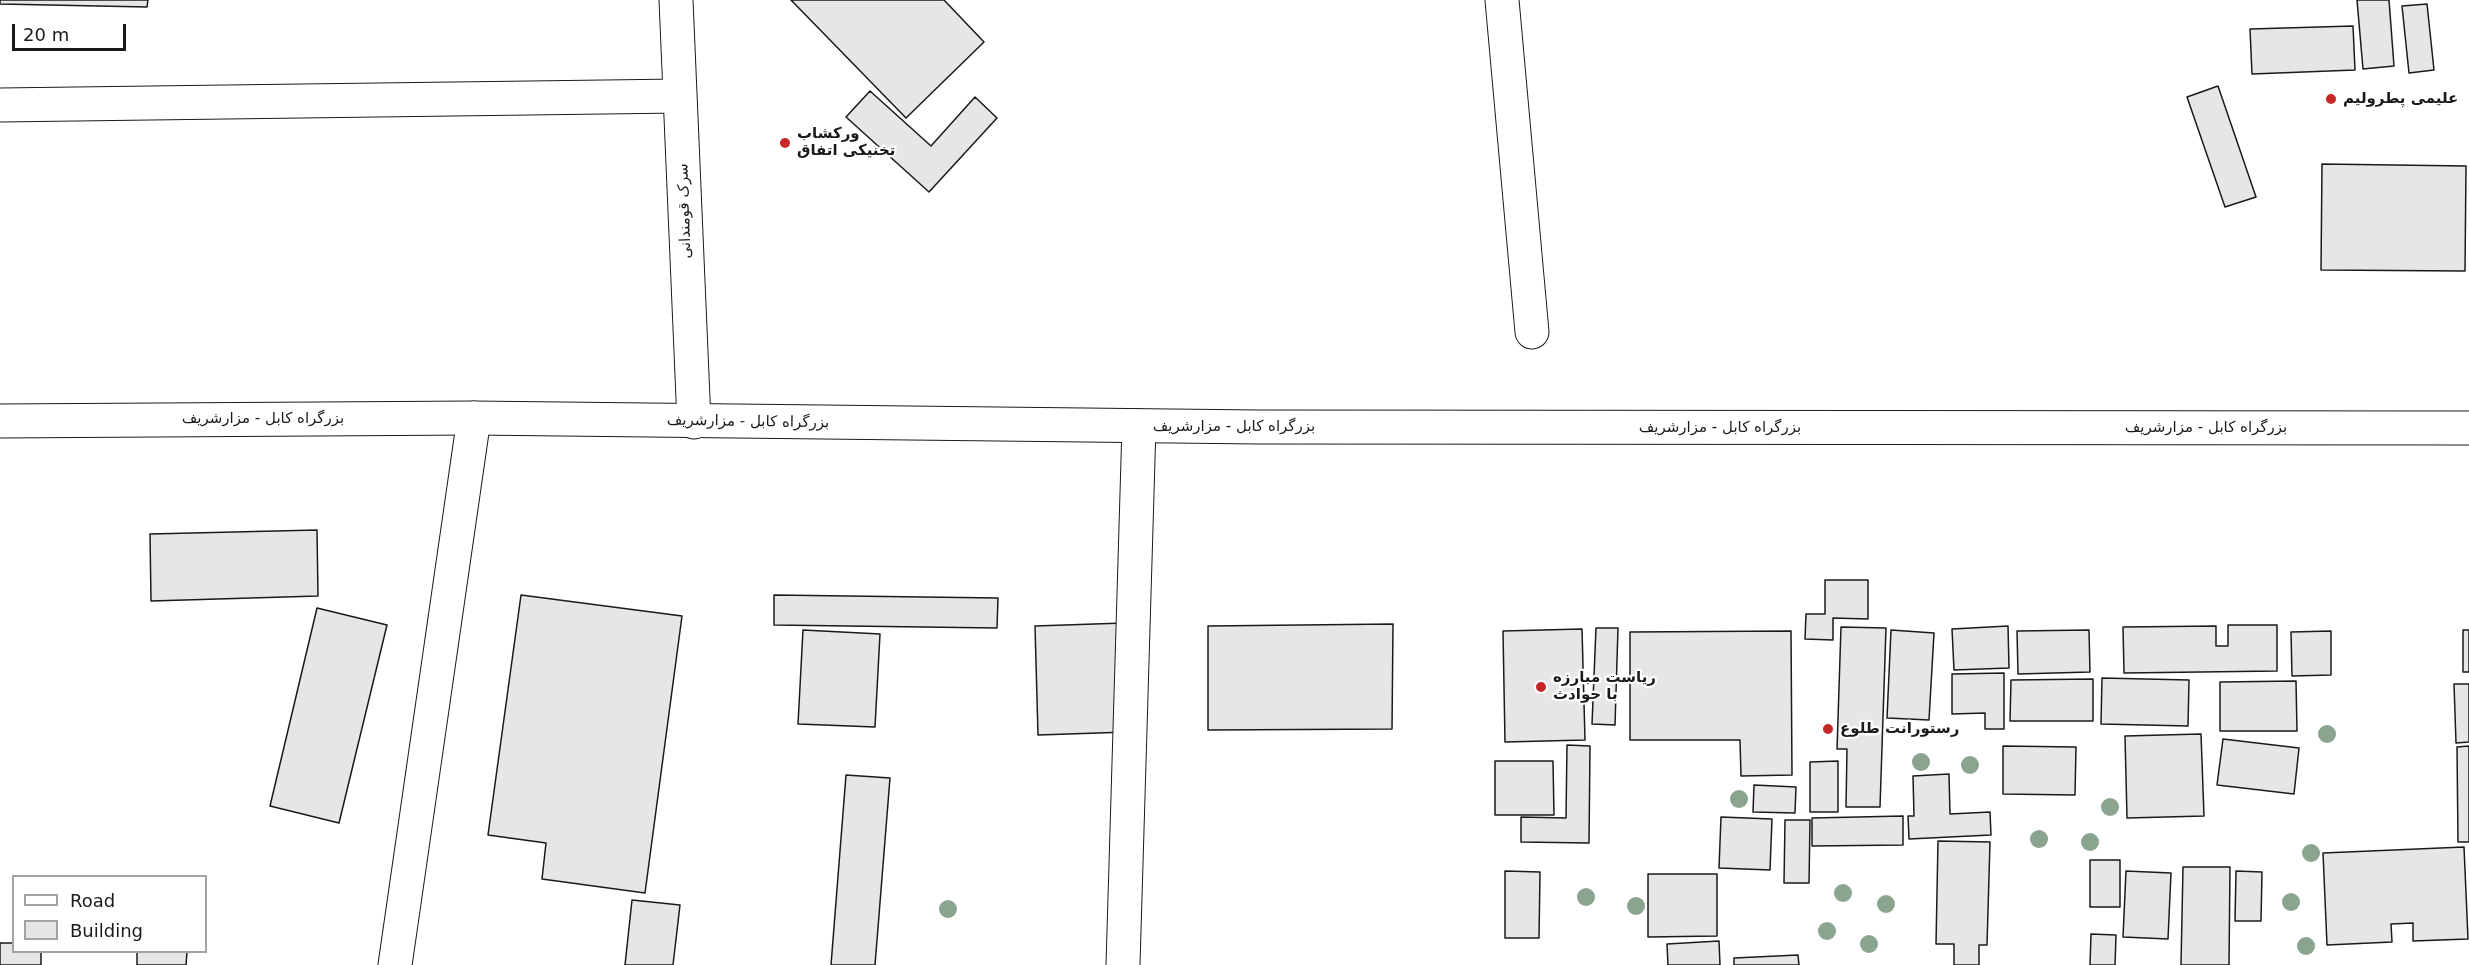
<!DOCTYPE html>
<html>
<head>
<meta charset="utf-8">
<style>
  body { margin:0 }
  #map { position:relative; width:2469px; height:965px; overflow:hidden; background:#fff; font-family:"DejaVu Sans",sans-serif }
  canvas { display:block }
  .legend { position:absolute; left:12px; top:875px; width:195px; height:78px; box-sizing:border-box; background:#fff; border:2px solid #a3a3a3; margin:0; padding:8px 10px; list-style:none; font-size:18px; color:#1a1a1a }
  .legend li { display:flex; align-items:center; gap:12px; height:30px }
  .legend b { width:30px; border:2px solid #a3a3a3 }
  .scale { position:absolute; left:12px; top:24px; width:114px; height:27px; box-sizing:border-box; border:3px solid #1a1a1a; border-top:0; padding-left:8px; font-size:18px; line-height:21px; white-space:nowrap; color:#1a1a1a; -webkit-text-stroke:4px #fff; paint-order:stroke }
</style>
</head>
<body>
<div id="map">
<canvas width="2469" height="965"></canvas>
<ul class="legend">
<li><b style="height:8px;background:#fff"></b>Road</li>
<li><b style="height:16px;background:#e6e6e6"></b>Building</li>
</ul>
<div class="scale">20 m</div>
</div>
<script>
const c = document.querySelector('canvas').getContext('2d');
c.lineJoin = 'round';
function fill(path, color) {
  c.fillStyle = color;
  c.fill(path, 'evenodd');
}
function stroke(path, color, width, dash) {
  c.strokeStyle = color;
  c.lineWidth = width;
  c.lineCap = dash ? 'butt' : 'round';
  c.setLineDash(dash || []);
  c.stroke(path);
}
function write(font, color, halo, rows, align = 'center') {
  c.font = font + ' "DejaVu Sans",Vazirmatn,sans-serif';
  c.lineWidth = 4.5;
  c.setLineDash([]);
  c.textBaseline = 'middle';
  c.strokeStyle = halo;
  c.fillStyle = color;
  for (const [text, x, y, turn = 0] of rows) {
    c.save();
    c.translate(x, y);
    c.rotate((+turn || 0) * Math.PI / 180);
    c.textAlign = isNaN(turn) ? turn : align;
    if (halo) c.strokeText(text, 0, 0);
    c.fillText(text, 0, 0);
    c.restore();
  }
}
const building = new Path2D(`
  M0 0H148L147 7 0 4Z
  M791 0H944L984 42 906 118Z
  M2357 0H2389L2394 66 2363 69Z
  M2427 4 2434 70 2409 73 2402 6Z
  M2353 26 2355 70 2252 74 2250 29Z
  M2218 86 2256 197 2225 207 2187 97Z
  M870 91 931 146 975 97 997 118 929 192 846 117Z
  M2322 164 2466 166 2465 271 2321 270Z
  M317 530 318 596 151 601 150 534Z
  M1825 580H1868V619L1833 618V640L1805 639 1806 614H1825Z
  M521 595 682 616 645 893 542 879 546 843 488 835Z
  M774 595 998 598 997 628 774 625Z
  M317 608 387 625 339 823 270 806Z
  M1124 623 1128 732 1038 735 1035 626Z
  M1393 624 1392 729 1208 730V626Z
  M2228 625H2277V671L2124 673 2123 627 2216 626V646H2228Z
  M2008 626 2009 668 1954 670 1952 629Z
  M1841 627 1886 628 1880 807H1846L1847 749H1837Z
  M1596 628H1618L1615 725 1592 724Z
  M1582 629 1585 740 1505 742 1503 631Z
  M803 630 880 634 875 727 798 724Z
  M1891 630 1934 633 1929 720 1887 718Z
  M2089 630 2090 672 2018 674 2017 631Z
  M2463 630H2469V672H2463Z
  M1791 631 1792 775 1741 776 1740 740H1630V632Z
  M2331 631V675L2292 676 2291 632Z
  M2004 673V729H1985V713L1952 714V674Z
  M2102 678 2189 680 2188 726 2101 724Z
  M2093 679V721H2010L2011 680Z
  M2296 681 2297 731H2220V682Z
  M2454 684H2469V742L2456 743Z
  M2201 734 2204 816 2127 818 2125 736Z
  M2223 739 2299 748 2294 794 2217 785Z
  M1567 745 1590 746 1589 843 1521 842V817L1566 818Z
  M2003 746 2076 747 2075 795 2003 794Z
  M2469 746V842H2458L2457 747Z
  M1495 761H1553L1554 815H1495Z
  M1838 761V812H1810V762Z
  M1949 774 1950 814 1990 812 1991 835 1909 839 1908 816H1914L1913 776Z
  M846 775 890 778 875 965H831Z
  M1754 785 1796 787 1795 813 1753 812Z
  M1903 816V845L1812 846V818Z
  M1721 817 1772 819 1770 870 1719 868Z
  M1785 820H1810L1809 883H1784Z
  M1938 841 1990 842 1987 945H1979V965H1954V944H1936Z
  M2464 847 2468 939 2413 941V923L2391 924 2392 942 2327 945 2323 853Z
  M2090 860H2120V907H2090Z
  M2183 867H2230L2229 965H2181Z
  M1505 871 1540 872 1539 938H1505Z
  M2126 871 2171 873 2168 939 2123 937Z
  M2236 871 2262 872 2261 921H2235Z
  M1648 874H1717V936L1648 937Z
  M632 900 680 905 673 965H625Z
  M2091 934 2116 935 2115 965H2090Z
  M1719 941 1720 965H1668L1667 944Z
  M0 943H14V952H41V965H0Z
  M137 952H187L186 965H137Z
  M1798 955 1799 965H1734V958Z`);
const minor = new Path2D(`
  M676 0 694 422
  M1502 0 1532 332
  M0 105 680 96
  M395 965 474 418
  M1123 965 1139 426`);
const trunk = new Path2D(`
  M0 421 474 418 1259 427 2469 428`);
const trees = [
  [2327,734],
  [1921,762],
  [1970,765],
  [1739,799],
  [2110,807],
  [2039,839],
  [2090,842],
  [2311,853],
  [1843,893],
  [1586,897],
  [2291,902],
  [1886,904],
  [1636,906],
  [948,909],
  [1827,931],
  [1869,944],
  [2306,946]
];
const markers = [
  [2331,99,6,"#c62828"],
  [785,143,6,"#c62828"],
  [1541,687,6,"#c62828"],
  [1828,729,6,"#c62828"]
];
const poiNames = [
  ["علیمی پطرولیم",2343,99],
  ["ورکشاب",797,134],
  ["تخنیکی اتفاق",797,151],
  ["ریاست مبارزه",1553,678],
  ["با حوادث",1553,695],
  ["رستورانت طلوع",1840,729]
];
const streetNames = [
  ["سرک قومندانی",685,211,-92],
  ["بزرگراه کابل - مزارشریف",263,419],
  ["بزرگراه کابل - مزارشریف",748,422,1],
  ["بزرگراه کابل - مزارشریف",1234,427],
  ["بزرگراه کابل - مزارشریف",1720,428],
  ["بزرگراه کابل - مزارشریف",2206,428]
];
fill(building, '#e6e6e6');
stroke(building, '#1a1a1a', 1.5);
stroke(minor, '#1a1a1a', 35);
stroke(trunk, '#1a1a1a', 35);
stroke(minor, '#fff', 33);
stroke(trunk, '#fff', 33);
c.fillStyle = '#8aa48f';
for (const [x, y] of trees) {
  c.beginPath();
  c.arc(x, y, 9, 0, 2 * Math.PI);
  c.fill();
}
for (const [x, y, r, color] of markers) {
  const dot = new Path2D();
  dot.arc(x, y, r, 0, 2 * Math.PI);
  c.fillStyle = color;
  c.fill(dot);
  stroke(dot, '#fff', 2);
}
write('bold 15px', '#1a1a1a', '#fff', poiNames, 'left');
write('15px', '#1a1a1a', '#fff', streetNames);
</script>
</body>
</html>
